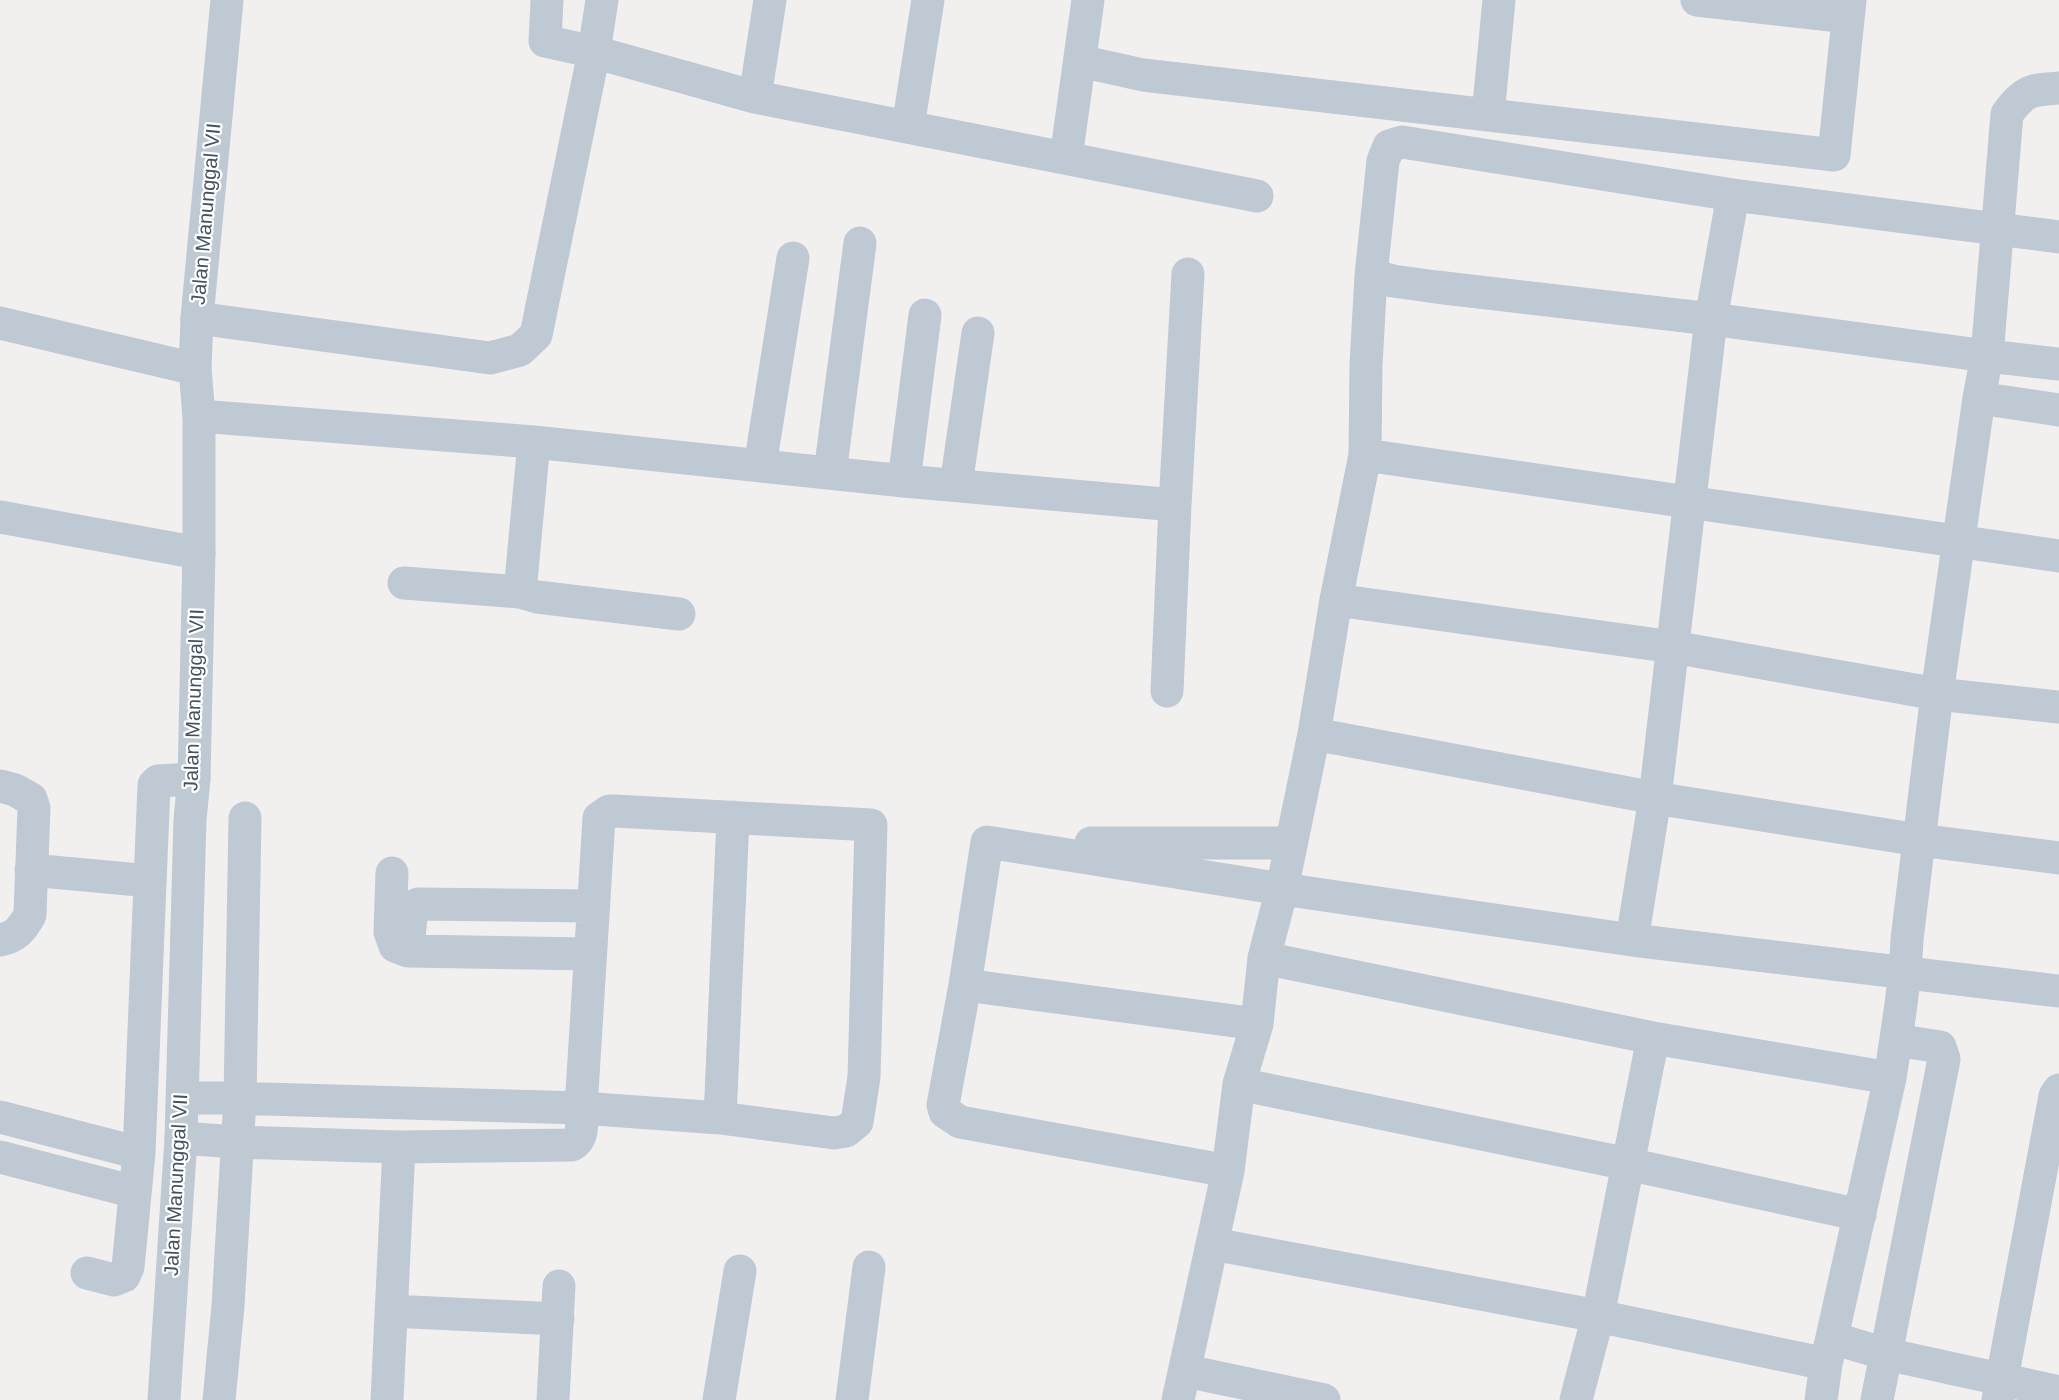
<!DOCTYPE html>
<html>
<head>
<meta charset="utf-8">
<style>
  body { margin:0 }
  canvas { display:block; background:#f2efef }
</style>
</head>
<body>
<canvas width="2059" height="1400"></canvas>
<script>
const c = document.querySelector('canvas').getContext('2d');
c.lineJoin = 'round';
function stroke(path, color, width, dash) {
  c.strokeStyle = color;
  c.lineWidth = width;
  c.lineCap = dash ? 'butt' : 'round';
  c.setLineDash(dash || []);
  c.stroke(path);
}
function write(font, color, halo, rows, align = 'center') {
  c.font = font + ' Arial,sans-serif';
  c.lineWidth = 4.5;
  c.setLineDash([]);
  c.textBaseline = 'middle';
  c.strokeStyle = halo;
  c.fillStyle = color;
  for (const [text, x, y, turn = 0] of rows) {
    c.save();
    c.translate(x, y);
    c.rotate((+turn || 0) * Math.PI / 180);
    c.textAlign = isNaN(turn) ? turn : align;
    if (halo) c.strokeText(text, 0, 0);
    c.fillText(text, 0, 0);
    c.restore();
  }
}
const minor = new Path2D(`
  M547 0 545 41 594 52 602 0
  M1697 0 1848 17
  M1080 61 1143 75 1834 155 1850 0
  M2059 88C2030 90 2025 90 2007 114L1987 356 2059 364
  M755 97 770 0
  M1488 115 1499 0
  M908 127 928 0
  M1066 158 1088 0
  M1371 275 1383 161 1389 146 1402 142 1733 195 2059 237
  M197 318 490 358 520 350 536 335 594 52 755 97 1257 196
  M0 323 195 369
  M1979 398 2059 410
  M199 416 534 442 904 481 1175 505
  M534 442 520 592 537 597 679 614
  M1365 455 2059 556
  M760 466 793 258
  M830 473 860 243
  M904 481 925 315
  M956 485 978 333
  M0 517 199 553
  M404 583 520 592
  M1336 600 1673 647 1937 694 2059 707
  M1167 691 1175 505 1188 274
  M1314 734 1655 798 1919 840 2059 858
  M0 786 15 790 31 799 34 808 30 915C22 929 16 937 0 940
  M987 842 1282 889 1632 940 2059 991
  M987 842 965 985 943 1105 945 1112 960 1122 1228 1171
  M1091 843H1291
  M31 870 150 881
  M392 873 390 932 395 946 408 951 590 954
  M1632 940 1655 798 1711 319 1733 195
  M408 948 412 907 418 904 593 906
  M1264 958 1653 1038 1890 1078
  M965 985 1257 1024
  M1239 1084 1628 1164 1860 1215
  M0 1117 139 1153
  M720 1118 733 817
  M181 1138 236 1142 399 1147 572 1145C585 1137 581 1122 581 1108L599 818 609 811H615L871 825 864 1077 857 1122 846 1131 834 1133 720 1118 581 1108 229 1098H183
  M0 1157 135 1192
  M1213 1244 1598 1316 1826 1364
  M87 1273 114 1280 124 1276 128 1267 139 1153 154 785 158 781 194 779
  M391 1311 558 1319
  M1832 1338 1886 1354 2059 1392
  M1186 1371 1324 1400
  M219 1400 228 1306 240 1099 245 818
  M387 1400 399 1147
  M553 1400 559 1286
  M719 1400 740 1271
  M852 1400 869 1267
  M1178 1400 1228 1171 1239 1084 1257 1024 1264 958 1282 889 1314 734 1336 600 1365 455 1366 365 1371 275 1393 281 1436 287 1711 319 1987 356 1979 398 1937 694 1907 939C1905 986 1897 1032 1890 1078L1826 1364 1821 1400
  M1576 1400 1598 1316 1653 1038
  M1877 1400 1944 1059 1940 1047 1896 1040
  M1998 1400 2055 1096 2059 1090`);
const tertiary = new Path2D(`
  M164 1400 181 1138 190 820 194 779 199 553V416L195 369 197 318 227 0`);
const streetNames = [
  ["Jalan Manunggal VII",207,214,-85],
  ["Jalan Manunggal VII",195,700,-88],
  ["Jalan Manunggal VII",177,1185,-87]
];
stroke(minor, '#bfc9d3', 33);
stroke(tertiary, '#bfc9d3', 33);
write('20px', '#46515f', '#fff', streetNames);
</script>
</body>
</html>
